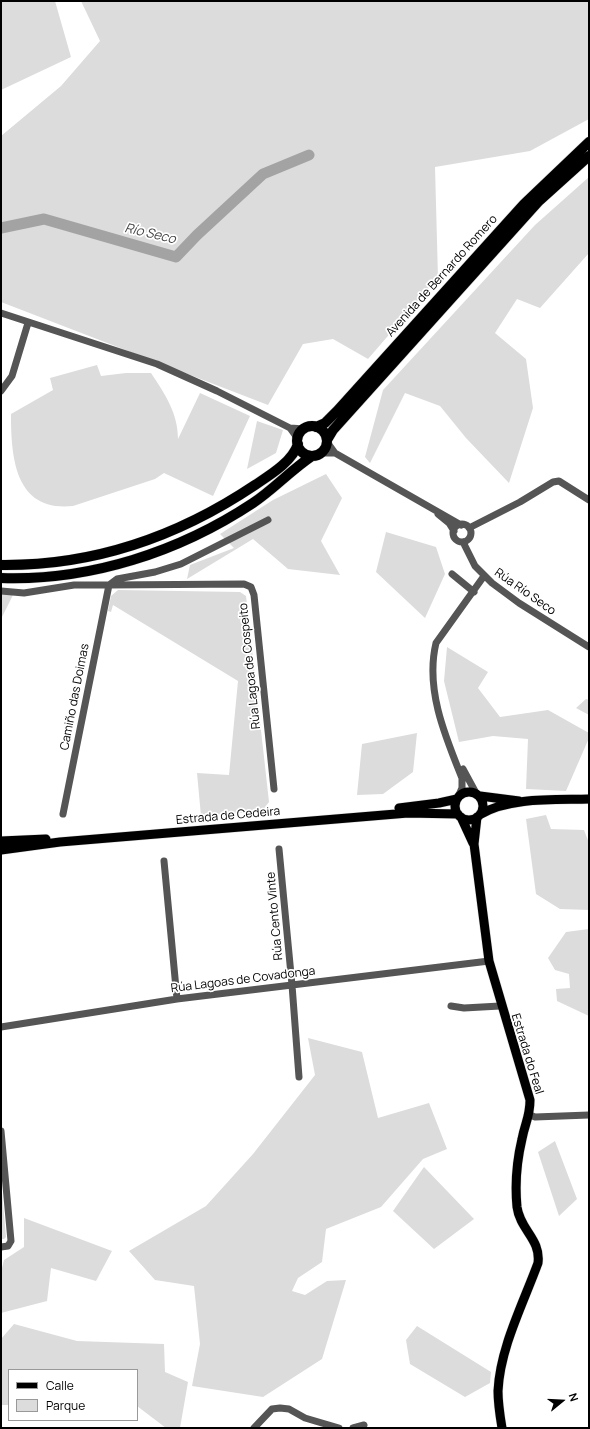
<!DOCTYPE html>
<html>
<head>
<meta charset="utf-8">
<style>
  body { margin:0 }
  #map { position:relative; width:590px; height:1429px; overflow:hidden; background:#fff; font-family:Manrope,sans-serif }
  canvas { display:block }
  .frame { position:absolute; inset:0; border:2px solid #000; pointer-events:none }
  .legend { position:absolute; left:8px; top:1369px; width:130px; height:52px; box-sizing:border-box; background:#fff; border:1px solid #999; margin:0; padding:5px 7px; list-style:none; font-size:12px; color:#000 }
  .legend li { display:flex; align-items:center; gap:8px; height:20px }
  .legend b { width:20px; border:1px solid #999 }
  .north { position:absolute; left:542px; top:1381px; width:40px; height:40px; -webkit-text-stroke:3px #fff; paint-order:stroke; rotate:72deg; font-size:11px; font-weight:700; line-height:16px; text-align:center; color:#000 }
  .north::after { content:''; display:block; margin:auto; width:14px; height:18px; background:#000; clip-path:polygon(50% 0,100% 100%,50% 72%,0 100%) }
</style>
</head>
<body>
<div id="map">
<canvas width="590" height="1429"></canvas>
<div class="frame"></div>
<ul class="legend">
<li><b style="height:5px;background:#000"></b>Calle</li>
<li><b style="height:11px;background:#dcdcdc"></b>Parque</li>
</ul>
<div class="north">N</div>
</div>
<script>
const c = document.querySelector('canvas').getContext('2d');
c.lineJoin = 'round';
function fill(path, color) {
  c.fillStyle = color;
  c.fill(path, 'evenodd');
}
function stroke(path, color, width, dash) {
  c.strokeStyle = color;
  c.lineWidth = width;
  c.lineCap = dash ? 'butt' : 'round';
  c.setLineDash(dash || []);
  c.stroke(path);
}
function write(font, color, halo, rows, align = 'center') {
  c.font = font + ' Manrope,sans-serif';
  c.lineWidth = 3.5;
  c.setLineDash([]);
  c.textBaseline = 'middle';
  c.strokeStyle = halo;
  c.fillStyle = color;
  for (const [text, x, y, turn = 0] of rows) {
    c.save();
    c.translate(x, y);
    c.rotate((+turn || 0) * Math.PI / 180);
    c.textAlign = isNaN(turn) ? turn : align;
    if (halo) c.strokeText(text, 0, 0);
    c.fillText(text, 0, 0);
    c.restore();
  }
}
const green = new Path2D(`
  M1 1H55L71 57 1 90Z
  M81 1H589V119L530 151 435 167 438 278 368 359 333 339 303 344 268 405 1 302V136L61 86 100 41Z
  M589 177V253L540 308 517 299 495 333 526 359 533 408 509 483 466 438 440 406 405 393 370 463 365 457 383 390 535 225Z
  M97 365 101 376 126 373H151C165 394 178 413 178 439L200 393 250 416 213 496 164 473 155 479 73 506C15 512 11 458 11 414L53 390 50 378Z
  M257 421 283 430 276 453 247 469Z
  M326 474 342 498 321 541 340 575 288 569 253 539 187 579 190 565 234 548 220 534 273 500Z
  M386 532 436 547 445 574 425 618 376 572Z
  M118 590 240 592 246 596 269 802 262 811 201 816 197 773 229 775 238 681 113 605 111 612 108 611 111 596Z
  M1 594 13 595 1 619Z
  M447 647 488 672 478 688 500 717 548 710 589 733V738L566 791 526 789 528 739 493 736 459 742 444 681Z
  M586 699 589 700V715L576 708Z
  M417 733 413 772 383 794 357 795 362 744Z
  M546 815 551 829 584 830 589 843V910L560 909 536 894 526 819Z
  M589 929V1016L557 1001 556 989 570 988 569 974 555 970 548 958 566 932Z
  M308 1038 362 1052 378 1118 429 1103 447 1149 423 1159 381 1207 326 1229 322 1262 298 1278 292 1291 305 1295 327 1281 346 1280 322 1359 263 1397 192 1386 200 1344 194 1286 155 1280 129 1251 206 1206 253 1154 315 1075Z
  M555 1141 577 1199 559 1216 538 1152Z
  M424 1167 474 1219 434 1249 393 1211Z
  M1 1180 6 1237 4 1239H1Z
  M24 1218 112 1251 96 1281 51 1268 47 1301 1 1313V1272L4 1260 24 1247Z
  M14 1324 77 1341 164 1344 165 1372 188 1382 180 1428H166L137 1406V1370H9V1405H1V1339Z
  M417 1326 491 1372 490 1383 465 1397 410 1364 406 1340Z`);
const river = new Path2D(`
  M1 228 44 219 176 257 197 235 263 174 309 155`);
const minor = new Path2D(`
  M1 313 157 364 217 391 290 428 298 439
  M1 391 12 376 28 323
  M290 428 304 429
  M327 442 335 453 461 525
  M321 453H335
  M438 514 449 523 454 531
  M453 533a9 9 0 1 1 18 0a9 9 0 1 1-18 0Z
  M469 528 520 502 553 482 559 481 589 500
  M463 542 475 566 492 583 519 603 589 647
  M452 574 474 592
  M1 591 24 593 74 585H109L117 579 155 572 181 564 268 520
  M463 769 476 793
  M459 795 462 788V778C445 736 425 689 436 643L484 576
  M63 814 109 585 244 584 251 587 254 595 274 789
  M279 849 292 985 299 1077
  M164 861 177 999
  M451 1006 464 1008 500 1006
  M1 1027 177 999 489 961
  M530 1115 535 1117 589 1115
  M1 1131 11 1241 8 1246 1 1247
  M254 1428 272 1409 280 1408 289 1409 305 1418 339 1428
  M353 1428 364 1425`);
const major = new Path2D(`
  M455 806a14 14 0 1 1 28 0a14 14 0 1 1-28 0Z
  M480 796 519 801
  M399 808 439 803 457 799
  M481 814C510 797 555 800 589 799
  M461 817 473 843
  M477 817 474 844 489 961 530 1100C530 1117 525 1123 522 1139 517 1160 515 1186 517 1207 520 1230 541 1239 538 1263 523 1304 500 1348 498 1391 498 1404 500 1416 502 1428
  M1 841 46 839
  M1 850 60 842 408 813 458 814`);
const highway = new Path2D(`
  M297 441a15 15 0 1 1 30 0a15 15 0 1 1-30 0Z
  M316 427 325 423 337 411 524 204 589 142
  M327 440 333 430 539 201 589 156
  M1 565C93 566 179 536 255 485 270 475 292 462 298 444
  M1 578C90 581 179 552 253 503 274 489 291 470 312 456`);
const streetNames = [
  ["Avenida de Bernardo Romero",442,276,-48],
  ["Rúa Río Seco",525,592,35],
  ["Rúa Lagoa de Cospeito",250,666,-96],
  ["Camiño das Doimas",75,697,-79],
  ["Estrada de Cedeira",228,816,-5],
  ["Rúa Cento Vinte",275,916,-95],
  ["Rúa Lagoas de Covadonga",243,980,-7],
  ["Estrada do Feal",527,1054,73]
];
const waterNames = [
  ["Río Seco",150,234,13]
];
fill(green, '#dcdcdc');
stroke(river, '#a3a3a3', 11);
stroke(major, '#dbdbdb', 10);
stroke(highway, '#dbdbdb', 11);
stroke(minor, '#555', 7);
stroke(major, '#000', 9);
stroke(highway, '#000', 10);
write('12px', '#000', '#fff', streetNames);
write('italic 13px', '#444', '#fff', waterNames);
</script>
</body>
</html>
